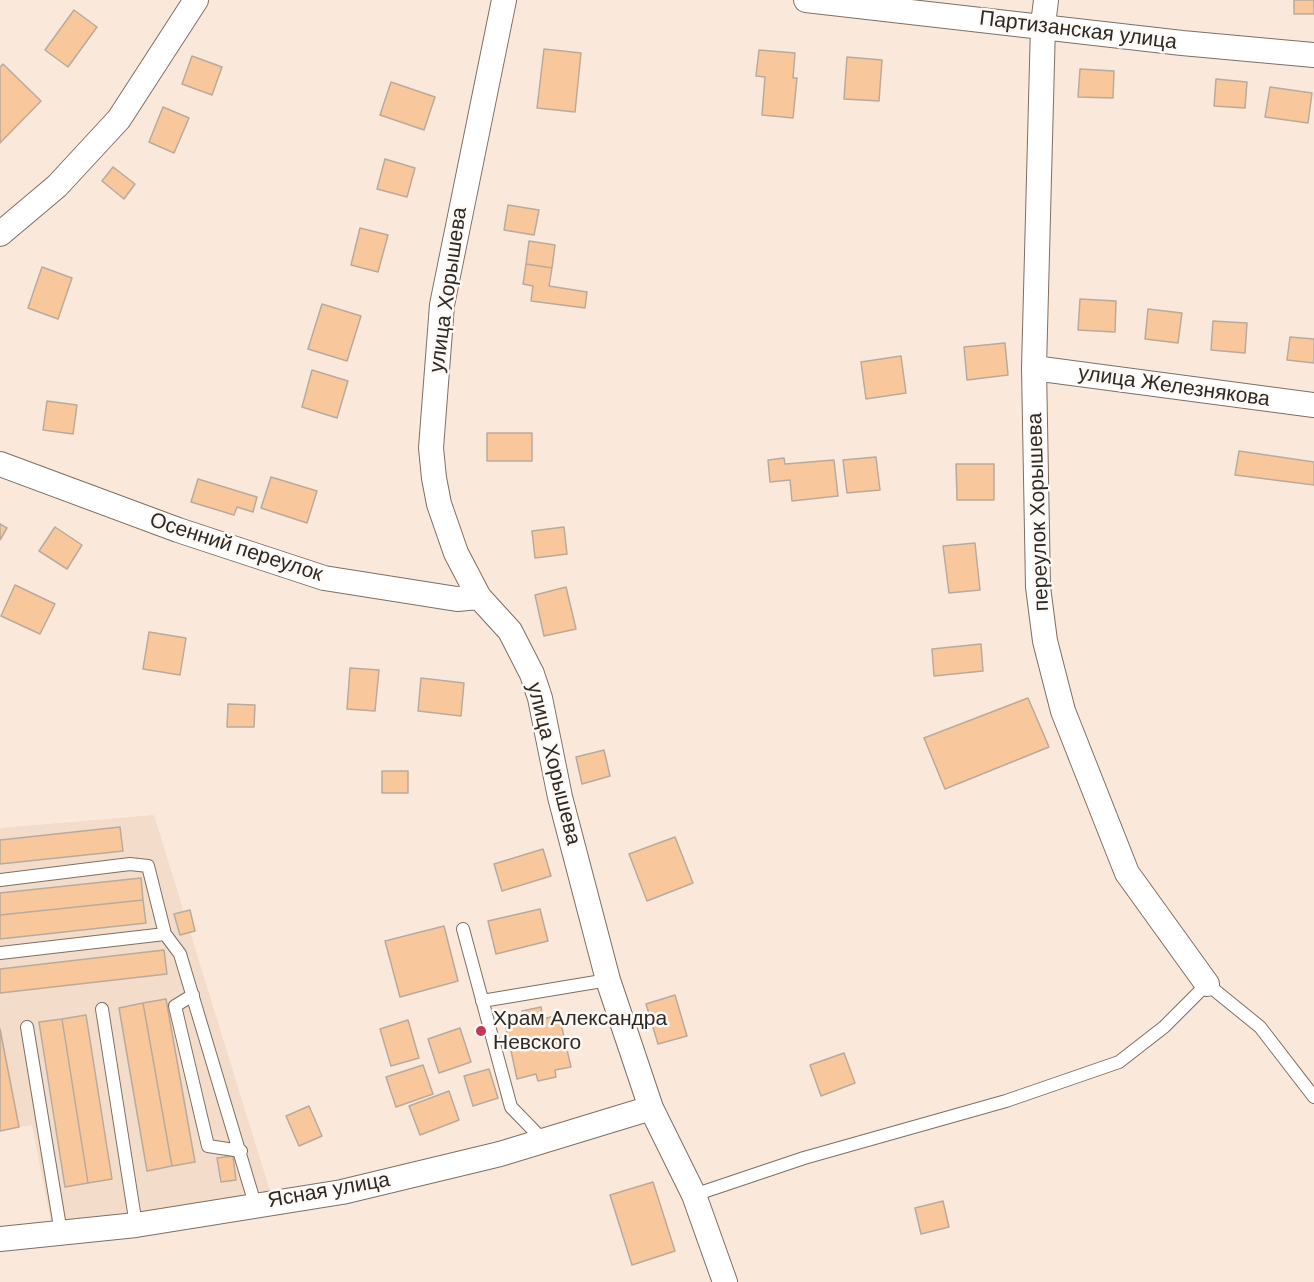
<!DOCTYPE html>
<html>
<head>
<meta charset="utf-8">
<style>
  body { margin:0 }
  canvas { display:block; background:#fae9db }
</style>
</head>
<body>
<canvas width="1314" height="1282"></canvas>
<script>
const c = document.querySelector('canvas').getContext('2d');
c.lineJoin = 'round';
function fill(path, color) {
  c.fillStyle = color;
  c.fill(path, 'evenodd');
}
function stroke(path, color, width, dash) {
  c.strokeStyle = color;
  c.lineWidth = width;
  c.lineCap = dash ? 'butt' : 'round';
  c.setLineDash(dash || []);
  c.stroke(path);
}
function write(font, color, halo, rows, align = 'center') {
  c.font = font + ' "DM Sans",sans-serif';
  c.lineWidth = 5;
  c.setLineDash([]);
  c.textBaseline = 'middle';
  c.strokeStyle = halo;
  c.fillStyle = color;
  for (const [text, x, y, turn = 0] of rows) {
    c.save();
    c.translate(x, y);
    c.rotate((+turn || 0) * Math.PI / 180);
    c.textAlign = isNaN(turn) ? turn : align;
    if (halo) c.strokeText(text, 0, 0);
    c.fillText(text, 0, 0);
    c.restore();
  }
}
const built = new Path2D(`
  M154 815 271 1194 52 1229 32 1125 0 1131V828Z`);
const building = new Path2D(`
  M1294 0H1314V14H1294Z
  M74 10 97 27 68 67 45 50Z
  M544 49 581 53 575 112 537 108Z
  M759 50 795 53 793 78H797L793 118 762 115 765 77 756 76Z
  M192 56 222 67 212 95 182 84Z
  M847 57 882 60 879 101 844 99Z
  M3 64 41 101 0 143V67Z
  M1080 69 1114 71 1113 98 1078 97Z
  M1216 79 1247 82 1245 108 1214 106Z
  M391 82 435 97 424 130 380 115Z
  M1270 87 1312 93 1308 123 1265 117Z
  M163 107 189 118 174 153 149 142Z
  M385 159 415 168 407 197 377 189Z
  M113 167 135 184 124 199 102 181Z
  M508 205 539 210 534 235 504 230Z
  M360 228 388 235 378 272 351 265Z
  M529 241 555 245 552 268 526 264Z
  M526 264 552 268 549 286 587 292 585 308 531 301 533 286 523 284Z
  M42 267 72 278 58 319 28 308Z
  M1080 299 1116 301 1115 332 1078 330Z
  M322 304 361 316 347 361 308 349Z
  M1148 309 1182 313 1178 343 1145 339Z
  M1213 321 1247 323 1245 353 1211 350Z
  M1290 337 1314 339V363L1287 360Z
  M1005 343 1008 375 967 380 964 347Z
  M901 356 906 393 866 399 861 362Z
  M312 370 348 381 337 418 302 407Z
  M47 401 77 405 73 434 43 430Z
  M487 433H532V461H487Z
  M1239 451 1314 462V485L1235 475Z
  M876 457 880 490 847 493 843 460Z
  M784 458 785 464 834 460 838 496 792 501 790 480 770 482 768 460Z
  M956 464H994V500H957Z
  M271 477 317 491 307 523 261 508Z
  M198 479 257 497 253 512 237 507 234 515 191 502Z
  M0 524 7 528 0 540Z
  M55 527 82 545 67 569 39 551Z
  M564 527 567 554 535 558 532 531Z
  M975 543 980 590 949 593 943 546Z
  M15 585 55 604 40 634 1 616Z
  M566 587 576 629 544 636 535 595Z
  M149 632 186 638 180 675 143 669Z
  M981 644 983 671 934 676 932 649Z
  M350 668 379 670 375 711 347 709Z
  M421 678 464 683 461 716 418 711Z
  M1028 698 1049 747 945 789 924 738Z
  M228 704 255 705 254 727H227Z
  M604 750 610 776 582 784 576 757Z
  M382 771H408V793H382Z
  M120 827 123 851 0 864V840Z
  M675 837 693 883 647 901 629 854Z
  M543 849 551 876 502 891 494 864Z
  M141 878 143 900 0 915V893Z
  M143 900 146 923 0 939V915Z
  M540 909 548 941 496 954 488 921Z
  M190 910 195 931 180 935 174 914Z
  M444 926 458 981 400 997 385 941Z
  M164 950 167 974 0 993V969Z
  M675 995 687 1036 658 1044 646 1004Z
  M166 999 195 1162 172 1166 143 1003Z
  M143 1003 172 1166 147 1171 119 1008Z
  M541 1007 543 1019 559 1015 571 1067 555 1070 556 1077 538 1081 536 1074 517 1079 506 1027 524 1023 522 1011Z
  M86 1015 112 1179 88 1183 62 1019Z
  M62 1019 88 1183 65 1187 39 1022Z
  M408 1020 419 1058 391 1066 380 1029Z
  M460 1028 471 1062 439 1073 428 1039Z
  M0 1029 19 1127 0 1131Z
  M844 1053 855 1083 821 1096 810 1065Z
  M423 1065 433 1094 396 1107 386 1077Z
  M489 1069 498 1098 473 1106 464 1076Z
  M449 1091 459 1120 420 1135 409 1106Z
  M309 1106 322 1136 299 1146 286 1116Z
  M233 1156 236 1180 221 1182 217 1158Z
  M653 1182 675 1251 632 1265 610 1195Z
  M943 1201 949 1227 921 1234 915 1208Z`);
const service = new Path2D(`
  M0 880 130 864 148 866 165 934 180 954 255 1204
  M463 929 511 1107 545 1142
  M0 953 165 934
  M193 995 175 1006 208 1146 241 1151
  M482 1001 608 980
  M102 1009 136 1225
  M27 1027 61 1233
  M694 1195 804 1158 1006 1101 1119 1062 1164 1027 1207 984 1260 1027 1314 1097`);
const minor = new Path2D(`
  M504 0 442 305 431 448 434 478 439 504 456 553 479 597 510 631 532 674 540 698 560 797 608 980 651 1108 694 1195 725 1282
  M806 0 1182 43 1314 55
  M1046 0 1043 25 1034 368 1038 587 1045 641 1063 711 1127 873 1207 984
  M0 234 57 186 119 119 196 0
  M1034 368 1314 405
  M0 464 178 530 324 578 457 599 479 597
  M0 1239 136 1225 342 1192 500 1154 651 1108`);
const markers = [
  [481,1031,6,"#c63659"]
];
const streetNames = [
  ["Партизанская улица",1078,31,7],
  ["улица Хорышева",449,290,-82],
  ["улица Железнякова",1174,387,8],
  ["переулок Хорышева",1039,512,-92],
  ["Осенний переулок",236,548,18],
  ["улица Хорышева",553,764,76],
  ["Ясная улица",329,1191,-10]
];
const poiNames = [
  ["Храм Александра",493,1019],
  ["Невского",493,1043]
];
fill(built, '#f3ddca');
fill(building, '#f8c89c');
stroke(building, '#b9aa9c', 1.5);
stroke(service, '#7e6f63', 14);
stroke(minor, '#7e6f63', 26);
stroke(service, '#fff', 12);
stroke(minor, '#fff', 24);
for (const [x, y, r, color] of markers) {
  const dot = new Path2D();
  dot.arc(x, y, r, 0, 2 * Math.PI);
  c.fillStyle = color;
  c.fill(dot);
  stroke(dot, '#fdf9f6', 2);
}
write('21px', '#2f2923', '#fdf9f6', streetNames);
write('21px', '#2f2923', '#fdf9f6', poiNames, 'left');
</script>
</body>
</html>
